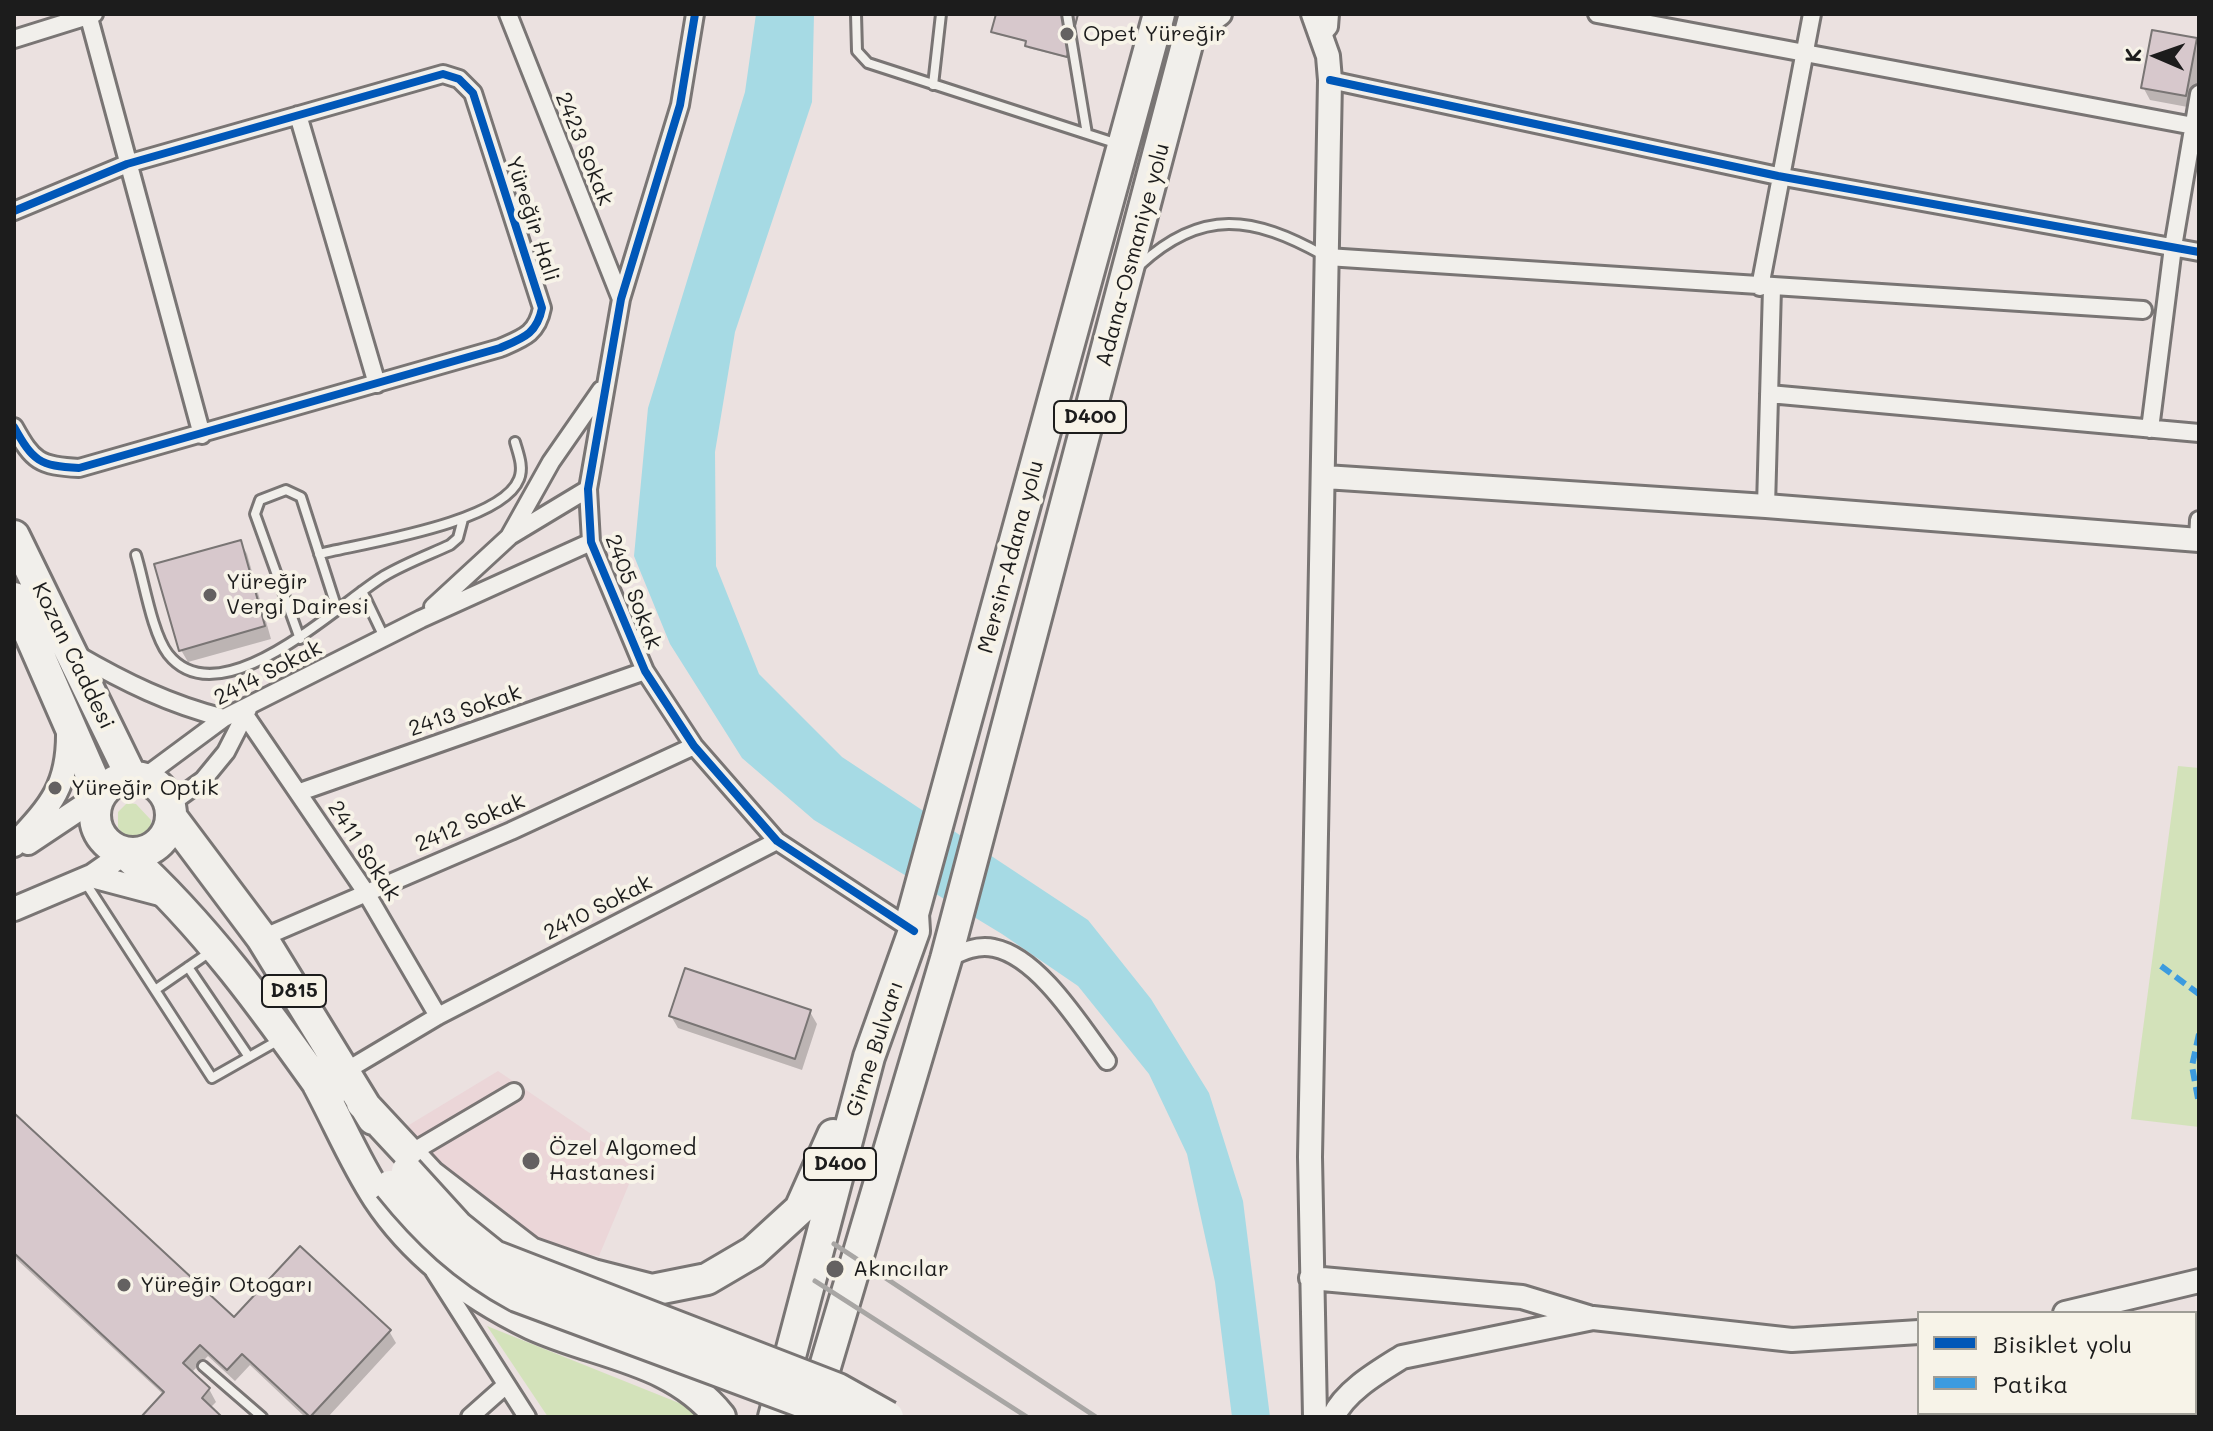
<!DOCTYPE html>
<html>
<head>
<meta charset="utf-8">
<style>
  body { margin:0 }
  #map { position:relative; width:2213px; height:1431px; overflow:hidden; background:#ebe1e0; font-family:Mali,sans-serif }
  canvas { display:block }
  .frame { position:absolute; inset:0; border:16px solid #1c1c1c; pointer-events:none }
  .legend { position:absolute; left:1917px; top:1311px; width:280px; height:104px; box-sizing:border-box; background:#f7f3e8; border:2px solid #9f9d96; margin:0; padding:10px 14px; list-style:none; font-size:24px; color:#1c1c1c }
  .legend li { display:flex; align-items:center; gap:16px; height:40px }
  .legend b { width:40px; border:2px solid #9f9d96 }
  .north { position:absolute; left:2117px; top:16px; width:80px; height:80px; -webkit-text-stroke:6px #f7f3e8; paint-order:stroke; rotate:272deg; font-size:22px; font-weight:700; line-height:32px; text-align:center; color:#1c1c1c }
  .north::after { content:''; display:block; margin:auto; width:28px; height:36px; background:#1c1c1c; clip-path:polygon(50% 0,100% 100%,50% 72%,0 100%) }
</style>
</head>
<body>
<div id="map">
<canvas width="2213" height="1431"></canvas>
<div class="frame"></div>
<ul class="legend">
<li><b style="height:10px;background:#0057b8"></b>Bisiklet yolu</li>
<li><b style="height:10px;background:#3c9bdf"></b>Patika</li>
</ul>
<div class="north">K</div>
</div>
<script>
const c = document.querySelector('canvas').getContext('2d');
c.lineJoin = 'round';
function fill(path, color) {
  c.fillStyle = color;
  c.fill(path, 'evenodd');
}
function stroke(path, color, width, dash) {
  c.strokeStyle = color;
  c.lineWidth = width;
  c.lineCap = dash ? 'butt' : 'round';
  c.setLineDash(dash || []);
  c.stroke(path);
}
function write(font, color, halo, rows, align = 'center') {
  c.font = font + ' Mali,sans-serif';
  c.lineWidth = 8;
  c.setLineDash([]);
  c.textBaseline = 'middle';
  c.strokeStyle = halo;
  c.fillStyle = color;
  for (const [text, x, y, turn = 0] of rows) {
    c.save();
    c.translate(x, y);
    c.rotate((+turn || 0) * Math.PI / 180);
    c.textAlign = isNaN(turn) ? turn : align;
    if (halo) c.strokeText(text, 0, 0);
    c.fillText(text, 0, 0);
    c.restore();
  }
}
const built = new Path2D(`
  M498 1071 637 1165 599 1256 555 1250 475 1199 427 1157 404 1128Z`);
const green = new Path2D(`
  M2178 766 2199 768V1127L2131 1119Z
  M127 803 136 804 151 820 152 834 146 841 126 838 118 827V812Z
  M487 1326 704 1413 705 1417H548Z`);
const water = new Path2D(`
  M756 14H814L812 102 735 332 715 452 716 566 759 674 842 757 1088 920 1151 999 1209 1093 1243 1201 1270 1417H1232L1215 1282 1187 1154 1149 1074 1078 986 1002 934 814 820 742 758 670 644 634 556 648 408 745 92Z`);
const shadow = new Path2D(`
  M998 14H1079L1068 58 1028 48V42L995 34Z
  M2196 40 2199 73 2193 108 2150 100 2143 87Z
  M240 542 247 554 271 639 188 662 181 650Z
  M810 1012 817 1024 802 1070 678 1028 671 1016Z
  M14 1116 234 1320 389 1331 396 1343 328 1417H305L250 1365 235 1381 208 1356 191 1373 209 1389 216 1402 210 1408 219 1417H144L164 1395 14 1257Z`);
const building = new Path2D(`
  M996 14H1078L1067 57 1025 46 1026 41 991 32Z
  M2152 30 2197 38 2186 96 2141 88Z
  M241 540 265 626 179 651 154 564Z
  M685 968 811 1010 795 1059 669 1016Z
  M14 1113 234 1317 300 1246 391 1330 310 1417 242 1354 227 1370 200 1345 183 1363 210 1388 202 1398 222 1417H141L164 1392 14 1253Z`);
const lane = new Path2D(`
  M856 14 857 51 868 63 1087 134
  M1067 14 1087 134 1118 144
  M933 85 941 14
  M1140 265C1202 208 1253 216 1323 255
  M319 554C364 543 502 523 519 479 524 467 518 453 515 442
  M136 555C144 581 152 633 168 654 220 720 338 604 384 576 404 564 428 555 450 545L458 538 463 519
  M362 591 384 637
  M300 639 255 514 260 500 286 490 301 497 337 609
  M85 882 212 1078 279 1040
  M188 967 249 1057
  M155 990 210 952
  M203 1366 262 1417`);
const street = new Path2D(`
  M88 14 202 435
  M508 14 621 299
  M695 14 680 105 621 299 588 489 591 542 645 671 694 746 777 841 914 931
  M1597 14 2199 127
  M1322 35 1329 27 1330 14
  M14 39 94 14
  M1330 80 1778 176 2199 252
  M298 115 377 384
  M14 211 127 164 443 74 459 79 473 93 542 308C537 334 523 338 500 348L79 468C39 466 33 461 14 427
  M1327 257 2143 310
  M1760 287 1812 14
  M1769 394 2199 433
  M2150 429 2173 247 2199 94
  M1766 506 1772 288
  M510 536 588 489
  M2198 540 2199 520
  M433 607 509 537 551 462 601 390
  M76 654C124 682 171 705 224 718
  M245 715 365 891 438 1016
  M143 778 224 718 421 619 591 542
  M300 792 645 671
  M170 804 203 780 226 752 248 709
  M262 938 511 831 694 746
  M946 959C961 952 977 944 994 948 1039 957 1081 1026 1107 1061
  M344 1072 438 1016 777 841
  M409 1154 514 1092
  M434 1271 527 1417
  M470 1417 506 1385`);
const secondary = new Path2D(`
  M1313 14 1328 56 1330 80 1310 1157 1315 1417
  M1189 37 1220 14
  M1325 477 1766 506 2199 540
  M28 843 100 795
  M14 845C50 806 69 787 68 731
  M92 876 164 895
  M14 909 92 876 125 853
  M1311 1278 1522 1297 1588 1317
  M2065 1313 2199 1281
  M1333 1417C1345 1391 1378 1372 1402 1357L1593 1318 1792 1340 1919 1332`);
const highway = new Path2D(`
  M14 536 131 776
  M14 598 100 795
  M95 815a38 38 0 1 1 76 0a38 38 0 1 1-76 0Z
  M172 818 262 938 373 1119
  M125 853C206 926 266 1010 329 1099
  M318 1084C338 1121 355 1162 378 1197 415 1253 472 1295 532 1324 597 1354 672 1357 720 1417
  M362 1103 430 1176 530 1253 593 1275 652 1290 707 1279 753 1252 800 1209 833 1135
  M814 1404 946 959 1195 14
  M774 1417 869 1057 914 931 913 914 1159 14`);
const rail = new Path2D(`
  M834 1244 1096 1417
  M815 1281 1027 1417`);
const highwayBridge = new Path2D(`
  M407 1171 458 1227 494 1256 838 1389 888 1417
  M390 1186C427 1232 465 1268 517 1296L843 1417`);
const quiet = new Path2D(`
  M2161 966 2199 994
  M2199 1034 2192 1066 2199 1104`);
const cycleway = new Path2D(`
  M695 14 680 105 621 299 588 489 591 542 645 671 694 746 777 841 914 931
  M1330 80 1778 176 2199 252
  M14 211 127 164 443 74 459 79 473 93 542 308C537 334 523 338 500 348L79 468C39 466 33 461 14 427`);
const markers = [
  [1067,34,8,"#646161"],
  [210,595,8,"#646161"],
  [55,788,8,"#646161"],
  [531,1161,10,"#646161"],
  [835,1269,10,"#646161"],
  [124,1285,8,"#646161"]
];
const shields = [
  [1090,417,72],
  [294,991,64],
  [840,1164,72]
];
const shieldNames = [
  ["D400",1090,417],
  ["D815",294,991],
  ["D400",840,1164]
];
const poiNames = [
  ["Opet Yüreğir",1083,34],
  ["Yüreğir",226,582],
  ["Vergi Dairesi",226,607],
  ["Yüreğir Optik",71,788],
  ["Özel Algomed",549,1148],
  ["Hastanesi",549,1173],
  ["Akıncılar",853,1269],
  ["Yüreğir Otogarı",140,1285]
];
const streetNames = [
  ["2423 Sokak",584,149,68],
  ["Yüreğir Hali",532,219,72],
  ["Adana-Osmaniye yolu",1133,255,-75],
  ["Mersin-Adana yolu",1011,557,-75],
  ["2405 Sokak",633,592,69],
  ["Kozan Caddesi",73,656,64],
  ["2414 Sokak",268,673,-27],
  ["2413 Sokak",465,711,-19],
  ["2412 Sokak",470,823,-23],
  ["2411 Sokak",364,851,57],
  ["2410 Sokak",598,908,-27],
  ["Girne Bulvarı",875,1049,-72]
];
fill(built, '#ebd6d8');
fill(green, '#d3e2ba');
fill(water, '#a6dae4');
fill(shadow, '#0003');
fill(building, '#d7c8cc');
stroke(building, '#797574', 2);
stroke(lane, '#797574', 14);
stroke(street, '#797574', 22);
stroke(secondary, '#797574', 28);
stroke(highway, '#797574', 36);
stroke(lane, '#f1efeb', 8);
stroke(street, '#f1efeb', 16);
stroke(secondary, '#f1efeb', 22);
stroke(highway, '#f1efeb', 30);
stroke(rail, '#a8a6a4', 5);
stroke(highwayBridge, '#797574', 36, []);
stroke(highwayBridge, '#f1efeb', 30);
stroke(quiet, '#3c9bdf', 6, [12, 6]);
stroke(cycleway, '#0057b8', 8);
for (const [x, y, r, color] of markers) {
  const dot = new Path2D();
  dot.arc(x, y, r, 0, 2 * Math.PI);
  c.fillStyle = color;
  c.fill(dot);
  stroke(dot, '#f7f3e8', 3);
}
for (const [x, y, w] of shields) {
  const box = new Path2D();
  box.roundRect(x - w / 2, y - 16, w, 32, 6);
  c.fillStyle = '#f7f3e8';
  c.fill(box);
  stroke(box, '#1c1c1c', 2);
}
write('bold 20px', '#1c1c1c', null, shieldNames);
write('22px', '#1c1c1c', '#f7f3e8', poiNames, 'left');
write('22px', '#1c1c1c', '#f7f3e8', streetNames);
</script>
</body>
</html>
